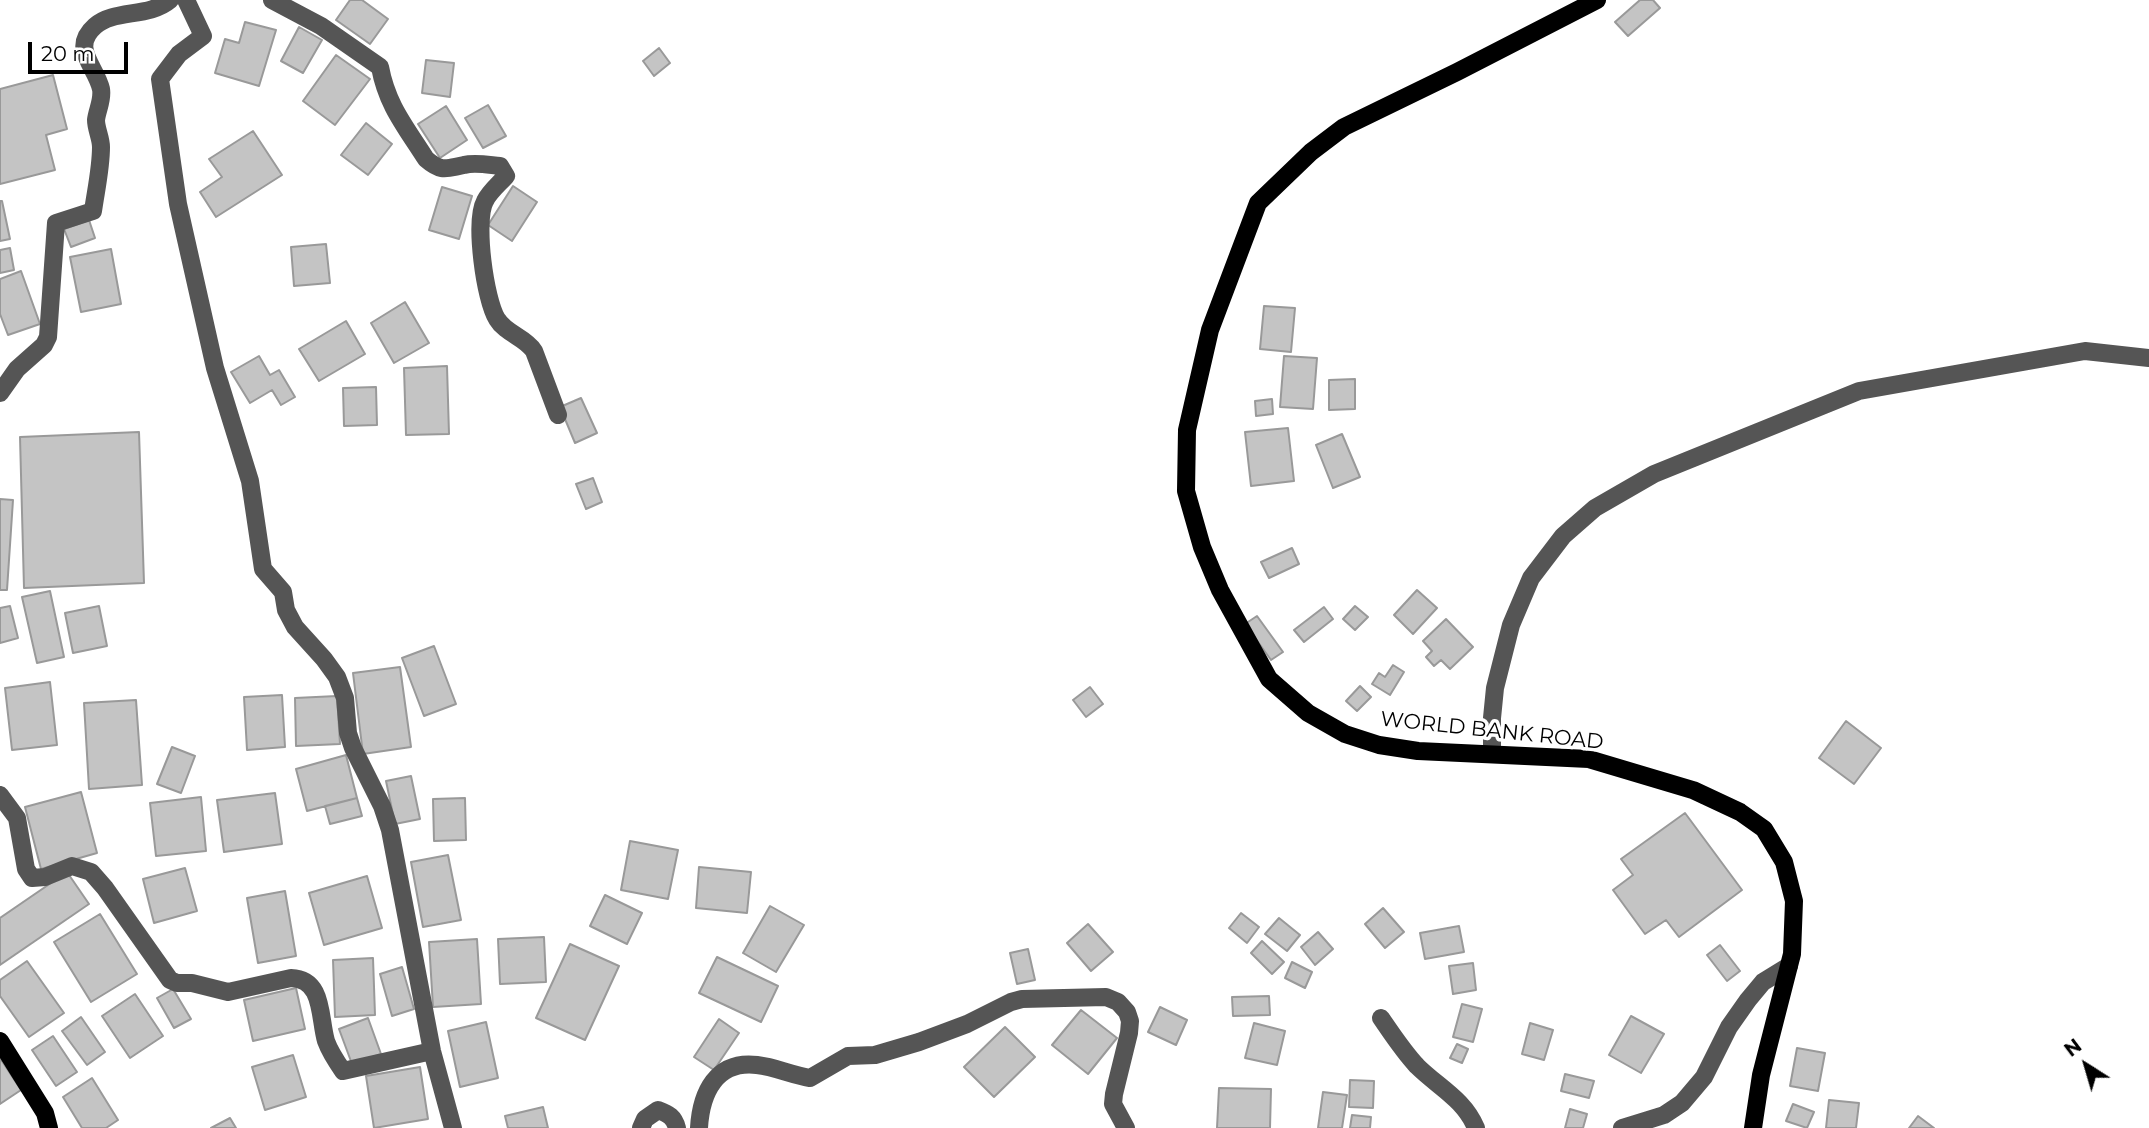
<!DOCTYPE html>
<html>
<head>
<meta charset="utf-8">
<style>
  body { margin:0 }
  #map { position:relative; width:2149px; height:1128px; overflow:hidden; background:#fff; font-family:Montserrat,sans-serif }
  canvas { display:block }
  .north { position:absolute; left:2051px; top:1030px; width:70px; height:70px; -webkit-text-stroke:5px #fff; paint-order:stroke; rotate:323deg; font-size:19px; font-weight:700; line-height:28px; text-align:center; color:#000 }
  .north::after { content:''; display:block; margin:auto; width:24px; height:32px; background:#000; clip-path:polygon(50% 0,100% 100%,50% 72%,0 100%) }
  .scale { position:absolute; left:28px; top:42px; width:100px; height:32px; box-sizing:border-box; border:4px solid #000; border-top:0; padding-left:9px; font-size:21px; line-height:24px; white-space:nowrap; color:#000; -webkit-text-stroke:5px #fff; paint-order:stroke }
</style>
</head>
<body>
<div id="map">
<canvas width="2149" height="1128"></canvas>
<div class="north">N</div>
<div class="scale">20 m</div>
</div>
<script>
const c = document.querySelector('canvas').getContext('2d');
c.lineJoin = 'round';
function fill(path, color) {
  c.fillStyle = color;
  c.fill(path, 'evenodd');
}
function stroke(path, color, width, dash) {
  c.strokeStyle = color;
  c.lineWidth = width;
  c.lineCap = dash ? 'butt' : 'round';
  c.setLineDash(dash || []);
  c.stroke(path);
}
function write(font, color, halo, rows, align = 'center') {
  c.font = font + ' Montserrat,sans-serif';
  c.lineWidth = 7;
  c.setLineDash([]);
  c.textBaseline = 'middle';
  c.strokeStyle = halo;
  c.fillStyle = color;
  for (const [text, x, y, turn = 0] of rows) {
    c.save();
    c.translate(x, y);
    c.rotate((+turn || 0) * Math.PI / 180);
    c.textAlign = isNaN(turn) ? turn : align;
    if (halo) c.strokeText(text, 0, 0);
    c.fillText(text, 0, 0);
    c.restore();
  }
}
const building = new Path2D(`
  M350 0H362L388 19 370 44 336 20Z
  M1640 0H1653L1660 8 1628 36 1615 22Z
  M245 22 276 30 259 86 215 73 225 39 239 43Z
  M299 27 322 40 303 73 281 61Z
  M659 48 670 63 654 76 643 61Z
  M336 55 370 79 335 125 303 101Z
  M426 60 454 63 450 97 422 93Z
  M53 75 67 129 46 135 55 170 0 184V89Z
  M488 105 506 136 483 148 465 118Z
  M446 106 467 140 440 158 418 124Z
  M366 123 392 144 368 175 341 155Z
  M253 131 282 175 216 217 200 192 222 177 209 159Z
  M513 186 537 202 512 241 488 225Z
  M442 187 472 196 459 239 429 230Z
  M0 201H2L10 239 0 241Z
  M89 220 95 238 71 247 64 229Z
  M326 244 330 283 294 286 291 247Z
  M10 248 14 270 0 273V250Z
  M111 249 121 304 81 312 70 257Z
  M21 271 40 324 8 335 0 314V279Z
  M405 302 429 343 394 363 371 323Z
  M1264 306 1295 308 1291 352 1260 349Z
  M346 321 365 354 319 381 299 349Z
  M259 356 270 375 279 370 295 397 281 405 272 390 250 403 231 372Z
  M1284 356 1317 358 1313 409 1280 407Z
  M447 366 449 434 406 435 404 368Z
  M1355 379V409L1329 410V380Z
  M376 387 377 425 344 426 343 388Z
  M581 398 597 433 575 443 560 407Z
  M1272 399 1273 414 1256 416 1255 401Z
  M1288 428 1294 481 1251 486 1245 432Z
  M139 432 144 583 24 588 20 437Z
  M1342 434 1360 477 1333 488 1316 445Z
  M593 478 602 502 586 509 576 484Z
  M0 499 13 500 7 590H0Z
  M1292 548 1299 564 1269 578 1261 562Z
  M1417 590 1437 608 1413 634 1394 615Z
  M50 591 64 657 37 663 22 597Z
  M10 606 18 638 0 643V608Z
  M99 606 107 646 73 653 65 613Z
  M1355 606 1368 617 1355 630 1343 619Z
  M1324 607 1333 619 1304 642 1294 630Z
  M1257 616 1283 652 1271 660 1245 624Z
  M1446 619 1473 647 1450 669 1441 660 1434 666 1426 657 1432 651 1423 641Z
  M434 646 456 704 424 716 402 658Z
  M1393 665 1404 672 1390 695 1372 684 1379 673 1385 677Z
  M400 667 411 747 363 754 353 673Z
  M50 682 57 745 12 750 5 688Z
  M1360 686 1371 697 1357 711 1346 701Z
  M1090 687 1103 704 1086 717 1073 700Z
  M282 695 285 747 247 750 244 697Z
  M337 696 340 744 296 746 295 698Z
  M136 700 142 785 89 789 84 703Z
  M1846 721 1881 748 1854 784 1819 758Z
  M172 747 195 756 181 793 157 784Z
  M346 755 357 798 307 811 296 769Z
  M411 776 420 819 395 824 386 781Z
  M81 792 97 853 41 869 25 807Z
  M275 793 282 844 224 852 217 800Z
  M201 797 206 851 156 856 150 803Z
  M357 798 362 816 330 824 325 806Z
  M465 798 466 840 434 841 433 799Z
  M1685 813 1742 890 1679 937 1666 920 1645 934 1613 890 1633 875 1621 859Z
  M630 841 678 850 668 899 621 890Z
  M448 855 461 920 423 927 411 862Z
  M699 867 751 872 747 913 696 908Z
  M185 868 197 911 154 923 143 879Z
  M67 872 89 904 0 965V918Z
  M367 876 382 928 324 945 309 893Z
  M285 891 296 956 258 963 247 898Z
  M605 895 642 913 627 944 590 926Z
  M770 906 804 925 776 972 743 953Z
  M1383 908 1404 932 1385 948 1365 924Z
  M1241 913 1259 927 1247 943 1229 928Z
  M100 914 137 974 91 1002 54 942Z
  M1279 918 1300 935 1287 951 1265 934Z
  M1088 924 1113 952 1091 971 1067 943Z
  M1459 926 1464 952 1425 959 1420 933Z
  M1318 932 1333 949 1315 965 1301 947Z
  M544 937 546 982 500 984 498 939Z
  M477 939 481 1004 433 1007 429 942Z
  M1262 941 1284 962 1272 974 1251 953Z
  M570 944 619 966 585 1040 536 1018Z
  M1720 945 1740 971 1727 981 1707 955Z
  M1028 949 1035 980 1017 984 1010 953Z
  M717 957 778 986 761 1022 699 993Z
  M373 958 375 1015 335 1017 333 960Z
  M27 961 64 1013 29 1037 0 996V980Z
  M1292 962 1312 972 1305 988 1285 978Z
  M1473 963 1476 990 1453 994 1449 966Z
  M402 967 414 1009 392 1016 380 974Z
  M296 988 305 1029 253 1041 244 1000Z
  M173 989 191 1019 174 1028 157 998Z
  M135 994 163 1036 130 1058 102 1016Z
  M1269 996 1270 1015 1233 1016 1232 997Z
  M1462 1004 1482 1009 1473 1042 1453 1037Z
  M1160 1007 1187 1020 1176 1045 1148 1032Z
  M1081 1010 1117 1038 1088 1074 1052 1045Z
  M1631 1016 1664 1034 1641 1073 1609 1055Z
  M81 1017 105 1052 87 1065 62 1031Z
  M368 1018 381 1054 352 1064 339 1029Z
  M719 1019 739 1033 714 1070 694 1057Z
  M486 1022 498 1078 460 1087 448 1031Z
  M1254 1023 1285 1031 1277 1065 1245 1058Z
  M1530 1023 1553 1030 1544 1060 1522 1054Z
  M1005 1027 1035 1057 994 1097 964 1067Z
  M53 1036 77 1072 56 1086 32 1050Z
  M1457 1044 1468 1049 1462 1063 1450 1058Z
  M1797 1048 1825 1053 1818 1091 1790 1086Z
  M293 1055 306 1097 265 1110 252 1067Z
  M0 1058 21 1090 0 1104Z
  M420 1067 428 1119 374 1128 366 1076Z
  M1565 1074 1594 1081 1589 1098 1561 1091Z
  M92 1078 118 1120 106 1128H82L63 1097Z
  M1350 1080 1374 1081 1373 1108 1349 1107Z
  M1219 1088 1271 1089 1270 1128H1217Z
  M1323 1092 1347 1095 1342 1128H1318Z
  M1829 1100 1859 1103 1856 1128H1826Z
  M1793 1104 1814 1112 1807 1128 1786 1121Z
  M543 1107 548 1128H508L505 1116Z
  M1570 1109 1587 1114 1583 1128H1565Z
  M1352 1115 1371 1117 1370 1128H1350Z
  M1918 1116 1934 1128H1909Z
  M230 1118 236 1128H211Z`);
const minor = new Path2D(`
  M186 0 203 36 179 54 160 79 178 204 215 368 250 481 263 569 283 592 286 610 295 627 324 659 337 677 345 698 348 733 353 748 382 806 390 830 432 1051 453 1128
  M272 0 321 26 380 67C387 105 405 126 426 159 442 173 447 168 464 165 475 162 489 165 500 166L506 176C499 184 489 192 485 201 474 221 485 300 497 319 506 334 525 337 534 351L558 415
  M0 393 17 369 44 345 48 337 56 223 93 211C96 190 101 168 101 147 101 138 96 129 96 120 97 110 103 100 101 89 96 66 70 48 95 26 114 9 149 18 170 0
  M1492 754V718L1495 688 1511 625 1531 578 1563 536 1595 508 1654 474 1859 391 2085 351 2149 358
  M0 795 17 818 26 869 32 878 45 877 72 866 91 872 105 888 170 980 177 983H192L228 992 291 978C324 979 319 1017 326 1041 330 1052 336 1061 343 1071L432 1051
  M1381 1018C1392 1034 1403 1051 1417 1066 1438 1087 1464 1099 1476 1128
  M641 1128 645 1119 658 1110C669 1114 674 1117 677 1128
  M699 1128C701 1093 716 1060 757 1065 775 1067 792 1075 810 1078L848 1056 875 1055 919 1042 967 1024 1011 1002 1022 999 1106 997 1118 1002 1127 1012 1130 1021 1129 1033 1114 1094 1113 1104 1126 1128
  M1622 1128 1664 1115 1682 1103 1704 1077 1729 1027 1748 1000 1763 982 1789 966`);
const major = new Path2D(`
  M1597 0 1457 72 1344 127 1311 152 1258 203 1210 330 1187 430 1186 491 1202 547 1220 590 1269 679 1308 713 1345 734 1379 745 1418 751 1589 759 1693 790 1740 812 1764 829 1784 862 1794 901 1792 954 1761 1075 1753 1128
  M0 1041 45 1113 49 1128`);
const streetNames = [
  ["WORLD BANK ROAD",1492,731,6]
];
fill(building, '#c4c4c4');
stroke(building, '#999', 2);
stroke(minor, '#555', 18);
stroke(major, '#000', 18);
write('21px', '#000', '#fff', streetNames);
</script>
</body>
</html>
